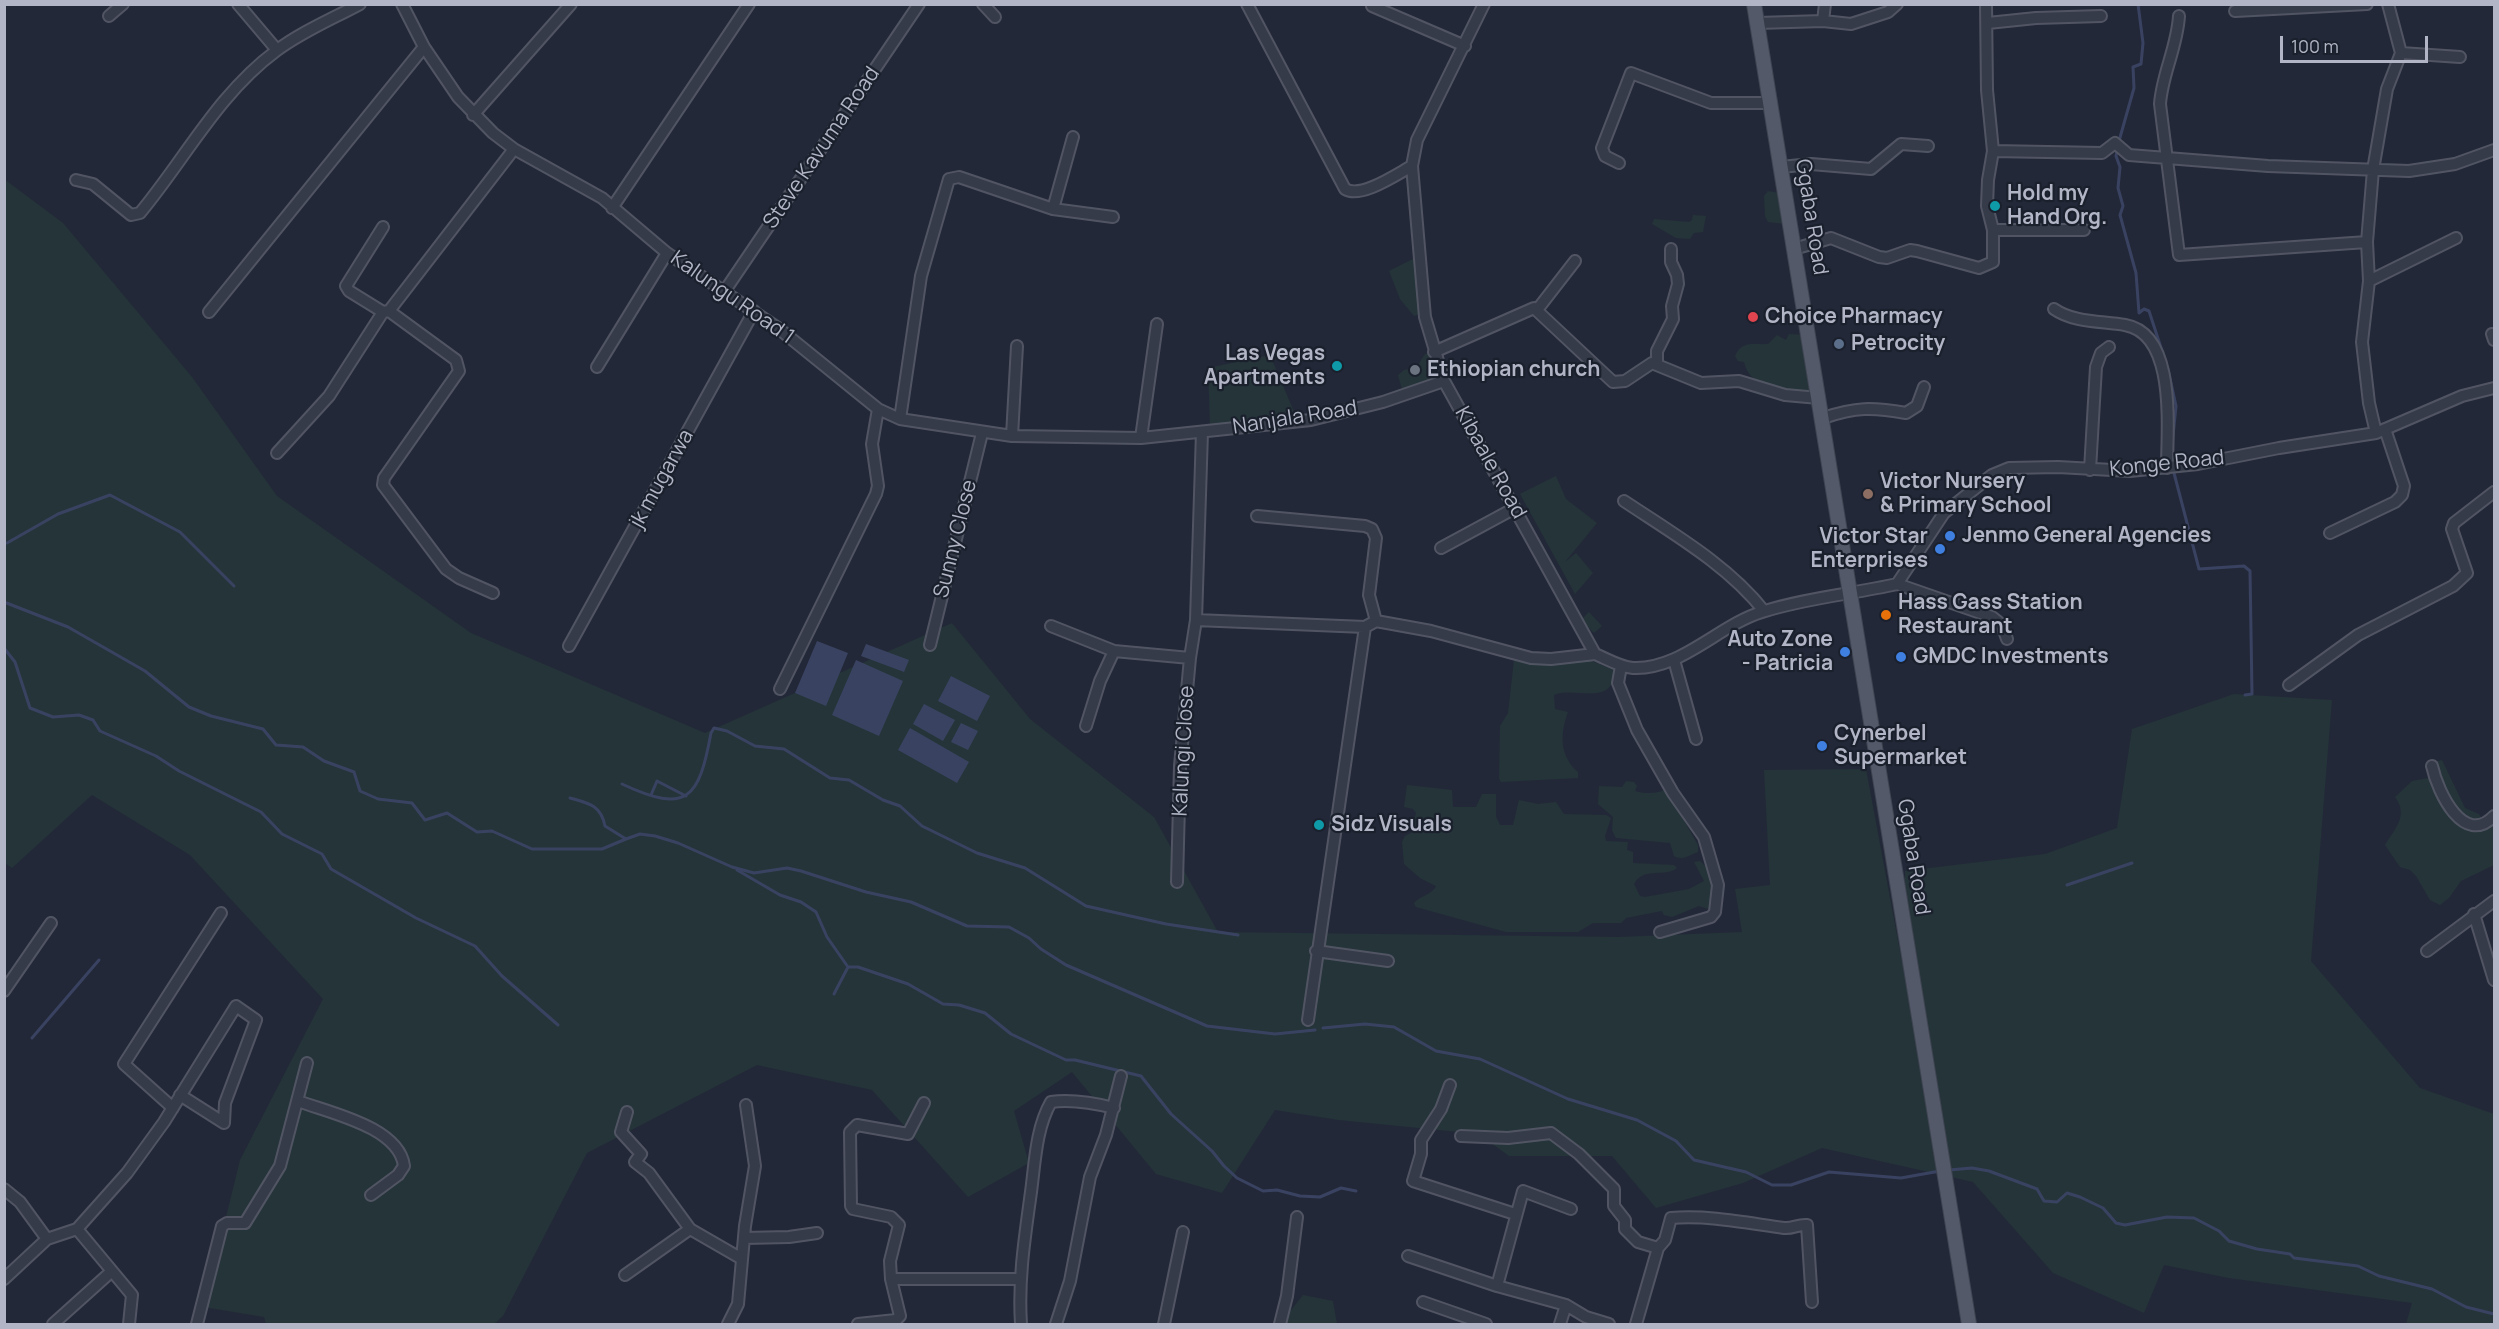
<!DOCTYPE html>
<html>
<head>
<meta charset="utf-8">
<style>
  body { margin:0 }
  #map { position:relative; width:2499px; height:1329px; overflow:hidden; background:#232838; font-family:Manrope,sans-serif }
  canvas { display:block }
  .frame { position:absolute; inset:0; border:6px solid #b1b5c5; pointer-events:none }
  .scale { position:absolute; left:2280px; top:36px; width:148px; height:27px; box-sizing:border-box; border:3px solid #b1b5c5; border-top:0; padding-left:8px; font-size:18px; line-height:21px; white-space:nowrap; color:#b1b5c5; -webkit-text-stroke:4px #1b202d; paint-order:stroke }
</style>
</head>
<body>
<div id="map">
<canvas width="2499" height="1329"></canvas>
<div class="frame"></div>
<div class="scale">100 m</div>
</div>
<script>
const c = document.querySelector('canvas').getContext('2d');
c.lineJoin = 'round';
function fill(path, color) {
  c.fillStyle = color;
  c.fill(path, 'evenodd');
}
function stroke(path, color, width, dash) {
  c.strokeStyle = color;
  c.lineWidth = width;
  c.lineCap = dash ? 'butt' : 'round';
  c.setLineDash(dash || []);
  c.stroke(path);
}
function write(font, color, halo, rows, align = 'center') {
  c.font = font + ' Manrope,sans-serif';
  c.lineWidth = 4.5;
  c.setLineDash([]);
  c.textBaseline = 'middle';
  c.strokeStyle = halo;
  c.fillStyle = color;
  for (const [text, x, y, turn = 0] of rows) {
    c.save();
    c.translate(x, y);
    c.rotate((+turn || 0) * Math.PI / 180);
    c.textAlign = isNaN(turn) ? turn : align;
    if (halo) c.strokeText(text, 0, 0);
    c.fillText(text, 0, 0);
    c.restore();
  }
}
const green = new Path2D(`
  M4 179 63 223 192 377 277 496 471 633 705 733 952 623 1030 719 1154 817 1218 932 1619 937 1742 932 1735 889 1770 885 1764 770 1866 769 1902 962 1905 871 2045 854 2117 828 2132 729 2234 694 2332 700 2311 961 2420 1088 2494 1114V1324H2406L2412 1303 2229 1278 2164 1265 2144 1313 2053 1273 1973 1182 1822 1148 1743 1183 1656 1208 1612 1156H1509L1479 1134 1339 1120 1275 1110 1222 1193 1156 1174 1072 1072 1014 1111 1029 1163 968 1197 872 1090 757 1065 587 1153 503 1316 494 1324H266L264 1317 204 1307 240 1160 323 999 190 855 92 795 12 868 5 863Z
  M1768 191 1779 193 1786 224 1768 222 1765 216 1764 196Z
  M1693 215 1706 216 1703 232 1694 233 1690 239 1676 238 1652 224 1654 219 1689 222 1692 220Z
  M1413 259 1418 262 1420 314 1414 316 1400 299 1389 271Z
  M1789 334 1806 335 1815 392C1790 392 1751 392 1744 362L1738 361 1735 356C1742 340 1754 345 1768 344L1777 335 1786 340Z
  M1425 354H1432L1440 378 1403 393 1398 375 1404 370 1416 368Z
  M1270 355 1295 414 1210 426 1208 368Z
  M1556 476 1566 499 1597 523 1565 562 1576 553 1593 573 1575 594 1520 494Z
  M1589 612 1602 626 1594 633 1581 620Z
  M1584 658 1614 670C1615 708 1574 686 1554 695L1555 709 1568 712C1560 733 1559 756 1578 772V778L1501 782 1499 778 1500 726 1508 713 1514 660Z
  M2442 760 2465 808 2479 814 2488 829 2494 820V865L2461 881 2449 898 2440 905 2430 900 2416 876 2410 870 2400 867 2385 845C2395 828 2409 816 2395 797L2412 781 2428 778 2425 764Z
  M1626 781 1634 782 1637 786 1635 791C1643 794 1659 794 1666 789L1698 845V852C1689 855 1684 861 1674 856L1670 843 1616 838 1612 830 1613 817 1598 804 1599 786 1622 787Z
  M1407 785 1452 790 1453 807H1476L1482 794H1496V817L1500 825H1513L1519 800 1538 804 1556 802 1564 814 1606 815 1611 818 1605 836 1606 841 1628 842 1627 850 1633 852V863L1674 865 1677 868C1664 878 1644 866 1634 884L1640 896 1645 897 1689 889 1704 881 1694 862 1700 861C1715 873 1714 889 1711 907L1708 909 1699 906 1672 917 1664 915 1662 911 1626 918 1621 923H1593L1578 932H1506L1416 907 1414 903C1421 895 1432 895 1436 886L1420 878 1404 864 1402 842 1405 836 1411 833 1416 813 1413 809 1404 807Z
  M1303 1295 1333 1301 1337 1324H1280Z`);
const water = new Path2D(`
  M817 641 848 653 826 706 795 693Z
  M866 644 909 660 904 672 861 656Z
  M856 660 903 681 879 736 832 715Z
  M951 676 990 696 977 721 938 701Z
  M924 704 955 720 943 741 913 724Z
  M961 723 978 731 968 750 951 742Z
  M910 728 969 762 957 783 898 750Z`);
const stream = new Path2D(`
  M2119 141 2134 88 2133 67 2141 64 2143 43 2138 4
  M2118 147 2116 156 2120 167 2118 188 2123 206 2120 215 2136 273 2139 313 2144 309 2149 311 2165 360
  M2168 369 2176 406 2172 446
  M2174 473 2199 569 2244 566 2250 571 2252 694 2245 695
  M4 542V554
  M7 543 58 514 110 495 180 532 234 586
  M4 602 68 627 145 671 189 707 211 716 263 729 276 745 303 747 324 761 354 772 360 791 378 799 412 803 425 820 447 813 477 832 492 831 532 849H602L626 839
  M4 648 15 662 30 708 53 717 79 715 93 720 100 731 156 756 179 771 261 812 282 834 322 854 331 869 416 918 475 946 502 976 558 1025
  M622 784C688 815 699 798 711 733L714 728 727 731 755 746 784 749 830 778 849 780 883 800 900 806 922 826 977 853 1025 868 1086 906 1166 924 1238 935
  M651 795 657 781 686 796
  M570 798C588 803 601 805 605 826L626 839 640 834 655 836 678 843 732 867 754 873 787 868 801 871 866 892 911 902 967 926 1009 927 1029 938 1041 949 1066 965 1207 1026 1275 1034 1315 1030
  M737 870 780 895 801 902 816 912 827 937 848 967
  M2067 885 2132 863
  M848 967H858L908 984 943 1004 959 1005 985 1013 1011 1034 1066 1060H1075L1141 1076 1171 1114 1212 1151 1224 1166 1237 1178 1263 1191 1277 1190 1300 1196 1320 1197 1341 1188 1356 1191
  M834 994 848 967
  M1323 1028 1365 1024 1394 1027 1436 1051 1480 1059 1568 1099 1637 1120 1676 1141 1694 1160 1746 1172 1772 1185H1791L1829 1172 1901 1178 1940 1171
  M32 1038 99 960
  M1949 1170 1972 1168 1989 1171 2037 1189 2044 1201 2057 1202 2067 1193 2080 1197 2103 1208 2116 1223 2125 1225 2167 1217 2194 1218 2219 1231 2229 1241 2257 1249 2290 1254 2294 1258 2358 1266 2379 1276 2432 1289 2466 1307 2494 1314`);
const minor = new Path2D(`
  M238 4 277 50
  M402 4 424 47 458 97 493 133 514 149 602 198 667 253 778 328 878 409 900 419 1012 436 1141 438 1311 420 1383 402 1444 381
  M983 4 995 17
  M1247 4 1345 189C1361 199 1397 174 1412 166
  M1484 4 1417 140 1412 166 1425 317 1444 381 1595 654C1607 659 1620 667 1633 668 1681 670 1719 625 1762 612 1805 598 1853 594 1897 584L1944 513 1992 475 2009 468 2058 467 2130 471 2198 464 2279 448 2376 433 2462 396 2494 388
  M1372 6 1465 46
  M2235 11 2367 4
  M109 16 123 4
  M2179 16C2177 48 2162 74 2160 104L2179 255 2367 242
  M1823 21 1825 4
  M1758 23 1823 21 1851 24 1888 12 1897 4
  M1988 23 2036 18 2101 16
  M2401 53 2460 57
  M473 115 571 4
  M1993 151 2102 153 2115 143 2129 155 2268 166 2409 171 2455 164 2494 150
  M1619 163 1605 156 1602 148 1631 73 1711 103H1771
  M1781 167 1811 164 1871 169 1901 144 1928 146
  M76 180 93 184 131 215 140 213C185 159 218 94 276 51 301 32 332 19 360 4
  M612 208 749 4
  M1053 209 1073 137
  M1993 230H2084
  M1794 249 1831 238 1879 257 1887 258 1910 250 1917 251 1979 268 1993 262V230L1987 206 1988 180 1993 151 1987 90 1986 4
  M2369 281 2456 238
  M724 292 919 4
  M2054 309C2074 323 2102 321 2125 325 2177 334 2167 429 2167 468
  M1537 310 1575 261
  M209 312 424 47
  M383 312 349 291 346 286 383 227
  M2492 334 2494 340
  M1434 352 1534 308 1613 382 1625 381 1652 363 1701 383 1739 381 1785 395 1819 398
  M1657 364V351L1673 319 1672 306 1678 284 1677 275 1671 262V249
  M597 367 667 253
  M1823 418C1856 407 1872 407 1906 413L1917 406 1924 387
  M900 419 921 276 949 179 959 177 1053 209 1113 217
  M2376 433 2369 403 2362 342 2369 281 2367 242 2373 170 2387 89 2401 53 2388 4
  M1012 436 1017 346
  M1141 438 1157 324
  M277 453 329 396 383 312 389 311
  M2090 470 2096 367 2101 353 2109 347
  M1624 501C1672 533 1728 565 1764 611
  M1257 516 1365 526 1372 529 1376 538 1369 595 1376 621
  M2330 533 2395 502 2402 495 2404 486 2385 429
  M1441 548 1515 508
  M1897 584 1992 617 2002 625 2007 639
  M493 593 459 578 446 569 383 485 384 478 459 371 456 360 389 311 514 149
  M1196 620 1365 627 1376 621 1431 631 1531 658 1551 659 1595 654
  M1051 626 1114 651 1190 658
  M930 645 982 433
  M569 646 754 311
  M1674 660 1696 739
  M1621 666 1618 683 1637 730 1673 793 1704 837 1718 885 1715 912 1711 917 1660 932
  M2289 685 2358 635 2453 586 2467 573 2452 529 2454 523 2494 492
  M780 689 876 494 878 486 872 444 878 409
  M1086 726 1100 681 1114 651
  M2432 766C2438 793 2464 847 2494 816
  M1177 882 1180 766 1190 658 1196 620 1202 432
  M2474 914 2494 980
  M1316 951 1388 961
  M2427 951 2494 901
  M4 991 51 923
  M1308 1020 1365 627
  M1450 1085 1441 1109 1421 1140V1154L1413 1181 1515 1214
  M298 1101C330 1113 399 1127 404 1166L398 1175 371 1195
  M173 1108 124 1064 221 913
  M627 1112 621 1132 641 1154 635 1162 649 1173 690 1229
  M1461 1136 1508 1138 1551 1133 1579 1154 1614 1189V1206L1625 1220V1229L1638 1242 1658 1248
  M4 1189 20 1202 47 1239
  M77 1229 132 1295 129 1324
  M744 1238 789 1237 817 1233
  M1408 1256 1497 1286
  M625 1275 690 1229 742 1259
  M4 1279 47 1239 77 1229 127 1173 164 1122 236 1006 256 1020 225 1103 224 1123 180 1095
  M891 1279H1020
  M1423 1302 1486 1324
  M1566 1305 1586 1317 1609 1324
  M53 1324 112 1271
  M197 1324 222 1226 227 1223H245L280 1166 307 1063
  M728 1324 738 1304 745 1226 755 1166 746 1105
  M858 1324 896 1320 900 1316 891 1279 890 1261 899 1225 891 1217 853 1209 851 1206 850 1132 857 1125 908 1134 924 1103
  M1021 1324C1018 1279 1025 1236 1031 1192 1035 1162 1036 1128 1051 1102 1072 1099 1094 1103 1114 1108
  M1056 1324 1070 1281 1090 1177 1106 1135 1121 1076
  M1164 1324 1183 1232
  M1280 1324 1287 1296 1297 1217
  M1560 1324 1566 1305 1497 1286 1523 1191 1571 1209
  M1636 1324 1658 1248 1665 1240 1671 1218C1710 1215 1747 1223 1784 1228 1793 1229 1798 1224 1807 1225L1812 1302`);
const major = new Path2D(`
  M1754 4 1969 1324`);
const markers = [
  [1995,206,6,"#0f9aa8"],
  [1753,317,6,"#e0444e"],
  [1839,344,6,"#5c6f8a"],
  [1337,366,6,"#0f9aa8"],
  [1415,370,6,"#6b7280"],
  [1868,494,6,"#8d6e63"],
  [1950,536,6,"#3f7fe0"],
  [1940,549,6,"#3f7fe0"],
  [1886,615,6,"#e8710a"],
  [1845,652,6,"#3f7fe0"],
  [1901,657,6,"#3f7fe0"],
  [1822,746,6,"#3f7fe0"],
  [1319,825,6,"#0f9aa8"]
];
const streetNames = [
  ["Steve Kavuma Road",822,148,-56],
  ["Ggaba Road",1811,217,81],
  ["Kalungu Road 1",732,298,35],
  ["Nanjala Road",1295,418,-9],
  ["Kibaale Road",1490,463,61],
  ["Konge Road",2167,464,-6],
  ["jk mugarwa",662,479,-61],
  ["Sunny Close",956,539,-76],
  ["Kalungi Close",1184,751,-87],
  ["Ggaba Road",1913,857,81]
];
const poiNames = [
  ["Hold my",2007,194],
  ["Hand Org.",2007,218],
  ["Choice Pharmacy",1765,317],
  ["Petrocity",1851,344],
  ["Las Vegas",1325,354,"right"],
  ["Apartments",1325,378,"right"],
  ["Ethiopian church",1427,370],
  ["Victor Nursery",1880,482],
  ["& Primary School",1880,506],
  ["Jenmo General Agencies",1962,536],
  ["Victor Star",1928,537,"right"],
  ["Enterprises",1928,561,"right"],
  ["Hass Gass Station",1898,603],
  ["Restaurant",1898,627],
  ["Auto Zone",1833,640,"right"],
  ["- Patricia",1833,664,"right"],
  ["GMDC Investments",1913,657],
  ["Cynerbel",1834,734],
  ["Supermarket",1834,758],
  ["Sidz Visuals",1331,825]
];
fill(green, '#243439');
fill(water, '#394361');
stroke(stream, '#394361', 3);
stroke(minor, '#515563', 14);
stroke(major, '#3f4452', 16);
stroke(minor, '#363b49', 10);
stroke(major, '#545969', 14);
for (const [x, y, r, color] of markers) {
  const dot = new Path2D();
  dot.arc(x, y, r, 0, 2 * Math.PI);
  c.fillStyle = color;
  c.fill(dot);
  stroke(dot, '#1b202d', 2);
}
write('21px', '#b1b5c5', '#1b202d', streetNames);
write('bold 21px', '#b1b5c5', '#1b202d', poiNames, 'left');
</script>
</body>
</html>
